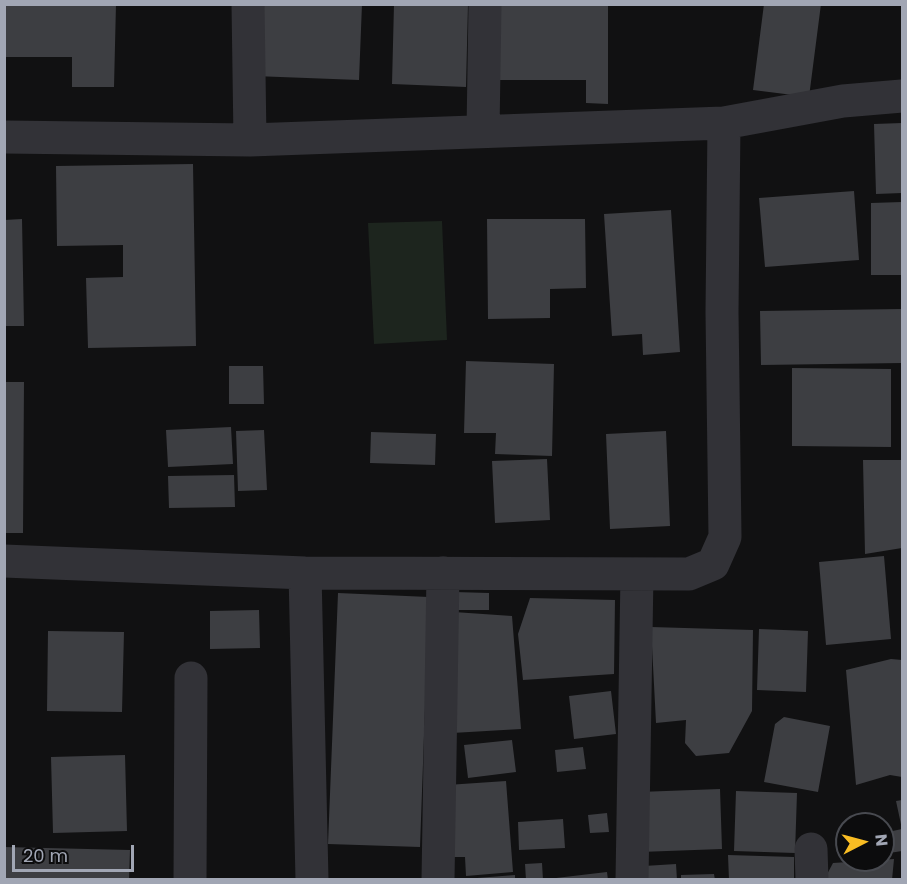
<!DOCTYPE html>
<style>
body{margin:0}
#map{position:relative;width:907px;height:884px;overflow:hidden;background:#111112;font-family:Poppins,sans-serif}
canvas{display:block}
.frame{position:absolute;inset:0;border:6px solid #a1a6b4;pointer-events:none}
.north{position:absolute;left:835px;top:812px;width:60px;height:60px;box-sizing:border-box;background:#0c0c0d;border:2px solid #484a50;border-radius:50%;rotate:84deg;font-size:16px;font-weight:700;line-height:24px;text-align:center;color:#a1a6b4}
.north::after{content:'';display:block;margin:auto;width:21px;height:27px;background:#f9bd23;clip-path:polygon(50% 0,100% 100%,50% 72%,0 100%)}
.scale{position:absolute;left:12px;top:845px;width:122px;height:27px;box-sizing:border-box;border:3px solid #a1a6b4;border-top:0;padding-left:8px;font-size:18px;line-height:21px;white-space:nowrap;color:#a1a6b4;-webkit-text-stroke:4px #0c0c0d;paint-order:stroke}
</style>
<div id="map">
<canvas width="907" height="884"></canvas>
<div class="frame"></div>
<div class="north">N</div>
<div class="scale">20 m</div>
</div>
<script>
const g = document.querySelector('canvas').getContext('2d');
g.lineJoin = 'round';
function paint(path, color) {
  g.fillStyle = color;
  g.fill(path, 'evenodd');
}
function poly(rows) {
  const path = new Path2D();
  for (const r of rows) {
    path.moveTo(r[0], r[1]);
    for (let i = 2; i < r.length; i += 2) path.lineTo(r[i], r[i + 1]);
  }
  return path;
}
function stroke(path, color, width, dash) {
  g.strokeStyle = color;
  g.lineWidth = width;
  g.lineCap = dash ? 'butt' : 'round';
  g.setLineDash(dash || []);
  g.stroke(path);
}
const green = poly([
 [442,221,447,340,374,344,368,223]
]);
const building = poly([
 [6,4,116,4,114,87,72,87,72,57,4,57],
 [257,4,362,4,359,80,254,76],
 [394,4,468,4,466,87,392,84],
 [520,4,608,4,608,104,586,103,586,80,494,80,494,5],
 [764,4,821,4,809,97,753,90],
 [902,123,902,193,876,194,874,124],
 [193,164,196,346,88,348,86,278,123,277,123,245,57,246,56,166],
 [854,191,859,260,765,267,759,198],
 [902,202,902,275,871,275,871,203],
 [671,210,680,352,643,355,642,334,612,336,604,214],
 [22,219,24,326,4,326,4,220],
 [487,219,585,219,586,288,550,289,550,318,488,319],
 [902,309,902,363,761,365,760,311],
 [466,361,554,364,552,456,495,454,496,433,464,433],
 [229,366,263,366,264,404,229,404],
 [792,368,891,369,891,447,792,446],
 [5,382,24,382,23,533,5,533],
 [231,427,233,464,168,467,166,430],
 [264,430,267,490,238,491,236,431],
 [666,431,670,526,610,529,606,434],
 [371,432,436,434,435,465,370,463],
 [547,459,550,520,495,523,492,461],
 [863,460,902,460,902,548,865,554],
 [234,475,235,507,169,508,168,476],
 [884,556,891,639,826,645,819,562],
 [454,592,489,593,489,610,455,610],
 [338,593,429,597,420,847,328,844],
 [530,598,615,600,614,674,523,680,518,634],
 [259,610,260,648,210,649,210,611],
 [454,612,512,616,521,729,452,733],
 [651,627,753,630,752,711,729,753,696,756,685,743,686,720,656,723],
 [759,629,808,631,806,692,757,690],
 [48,631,124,632,122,712,47,711],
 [891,659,902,660,902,777,890,775,856,785,846,670],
 [611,691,616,734,574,739,569,696],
 [784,717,830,726,818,792,764,782,775,724],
 [512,740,516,772,468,778,464,745],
 [583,747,586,769,557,772,555,750],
 [125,755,127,831,53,833,51,757],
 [506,781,513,872,466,876,465,857,452,857,447,785],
 [720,789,722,849,640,852,639,792],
 [736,791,797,793,795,853,734,851],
 [902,800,902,851,883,854,883,833,902,829,896,801],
 [607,813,609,832,590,833,588,815],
 [563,819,565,848,519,850,518,822],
 [4,847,130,850,129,880,4,880],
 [728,855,794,857,794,880,729,880],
 [894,859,892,880,824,880,833,863],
 [542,863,543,880,526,880,525,864],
 [676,864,677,880,636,880,644,866],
 [607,872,608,880,557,880,556,878],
 [714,874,715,880,681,880,681,875],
 [515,875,515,880,477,880,477,878]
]);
const minor = poly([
 [248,4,250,140],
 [483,131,485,4],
 [4,137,250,140,724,123,843,101,902,96],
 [4,561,305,573,689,574,713,564,725,537,722,312,724,123],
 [305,573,312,880],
 [811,849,812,880],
 [190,880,191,678],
 [438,880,443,573],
 [632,880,637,574]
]);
paint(green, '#1d251e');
paint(building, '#3d3e42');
stroke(minor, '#323237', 33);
</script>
